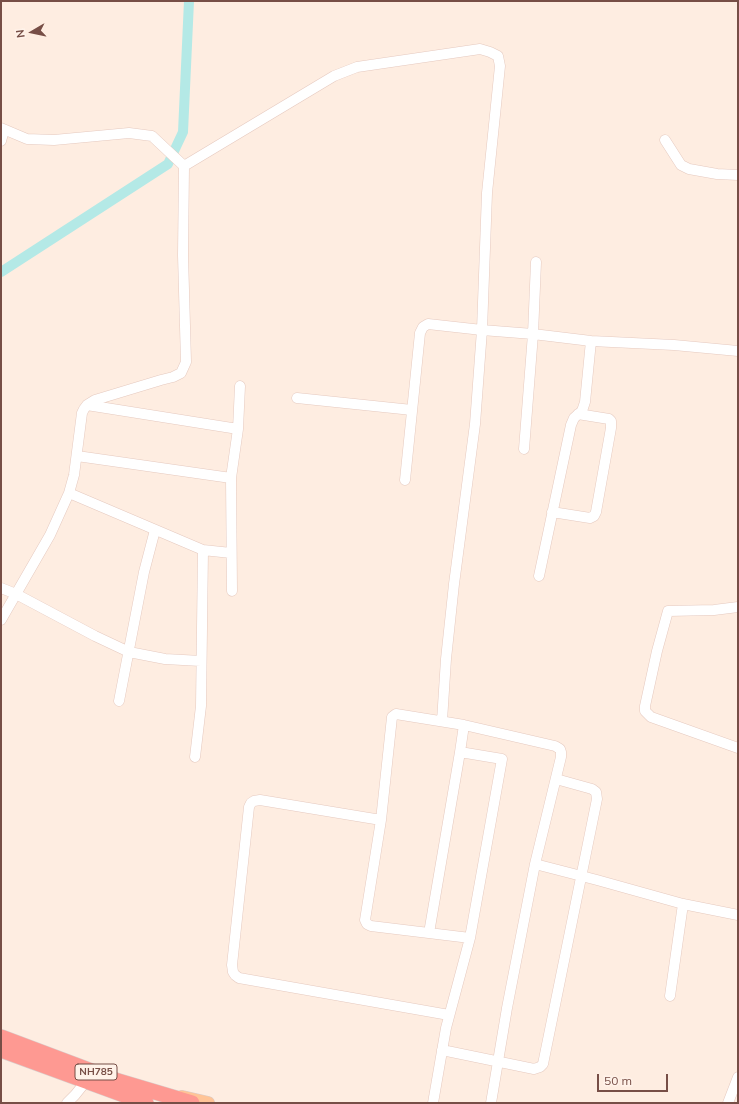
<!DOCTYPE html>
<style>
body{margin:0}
#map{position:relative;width:739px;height:1104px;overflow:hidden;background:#feede1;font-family:Mulish,sans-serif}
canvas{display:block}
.frame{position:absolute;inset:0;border:2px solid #774e46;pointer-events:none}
.north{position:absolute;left:12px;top:12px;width:40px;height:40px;-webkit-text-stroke:3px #fff2e9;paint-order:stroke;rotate:261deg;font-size:11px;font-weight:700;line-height:16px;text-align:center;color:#774e46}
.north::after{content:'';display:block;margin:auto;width:14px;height:18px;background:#774e46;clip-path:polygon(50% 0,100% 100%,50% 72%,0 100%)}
.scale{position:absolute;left:597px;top:1074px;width:71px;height:18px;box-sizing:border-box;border:2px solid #774e46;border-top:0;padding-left:5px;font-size:12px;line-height:14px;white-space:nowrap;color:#774e46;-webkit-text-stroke:3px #fff2e9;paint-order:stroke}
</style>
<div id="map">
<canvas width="739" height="1104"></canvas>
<div class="frame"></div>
<div class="north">N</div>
<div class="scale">50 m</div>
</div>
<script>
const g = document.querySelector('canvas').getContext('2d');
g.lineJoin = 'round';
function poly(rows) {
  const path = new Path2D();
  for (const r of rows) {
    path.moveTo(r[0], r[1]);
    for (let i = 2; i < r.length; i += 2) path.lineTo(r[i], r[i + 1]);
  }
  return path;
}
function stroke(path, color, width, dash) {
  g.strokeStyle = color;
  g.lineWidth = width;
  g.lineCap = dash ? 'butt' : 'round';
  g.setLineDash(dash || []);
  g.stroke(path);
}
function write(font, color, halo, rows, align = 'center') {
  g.font = font + ' Mulish,sans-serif';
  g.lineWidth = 3;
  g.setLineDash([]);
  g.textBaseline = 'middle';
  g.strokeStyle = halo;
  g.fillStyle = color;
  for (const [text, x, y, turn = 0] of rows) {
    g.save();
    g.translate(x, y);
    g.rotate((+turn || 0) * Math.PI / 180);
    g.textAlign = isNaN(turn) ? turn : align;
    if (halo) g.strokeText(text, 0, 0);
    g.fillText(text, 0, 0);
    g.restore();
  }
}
const canal = poly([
 [1,272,168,164,183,132,189,1]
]);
const minor = poly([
 [1,128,27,139,54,140,129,133,152,136,184,166,183,255,186,362,181,373,173,377,161,380,95,400,87,405,84,409,82,413,74,475,69,493,50,535,1,620],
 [665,140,681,165,689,169,717,174,738,175],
 [1,141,4,130],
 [184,166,334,76,357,67,480,49,490,52,498,56,500,66,487,193,482,330,428,324,423,327,420,333,405,480],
 [297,398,412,410],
 [87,405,238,429],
 [524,449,533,334,591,341,674,345,738,351],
 [77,456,231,478],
 [69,493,203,550,231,553],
 [552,512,590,518,594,516,596,512,611,428,611,421,609,419,578,414],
 [539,576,571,425,574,418,582,411,585,402,591,341],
 [1,588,16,594,95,636,129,652,165,659,201,661],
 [232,591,231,478,238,429,240,386],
 [738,607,714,610,668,611,657,651,645,706,645,711,651,717,738,748],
 [119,701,144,572,155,530],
 [442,721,446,659,454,584,475,424,482,330,533,334,536,262],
 [464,725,460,752,502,759,470,938],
 [195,757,201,706,203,550],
 [381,820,260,800,254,801,251,803,249,807,232,965,233,972,235,975,239,978,449,1015],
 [535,864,597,880,683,904,738,915],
 [429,933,460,752],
 [670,996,683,904],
 [442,1050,534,1069,540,1067,543,1064,597,799,596,792,592,789,556,779],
 [67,1103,75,1095,83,1085],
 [433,1103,446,1028,470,938,371,926,367,924,365,920,381,820,392,717,396,714,464,725,555,746,560,749,561,752,561,757,535,864,507,1008,491,1103],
 [728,1103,738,1077]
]);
const major = poly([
 [182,1097,208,1103]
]);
const highway = poly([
 [1,1037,118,1081,192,1103],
 [1,1050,146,1103]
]);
const shields = [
 [96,1072,42]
];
const shieldNames = [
 ["NH785",96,1072]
];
stroke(canal, '#b4e9e6', 10);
stroke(minor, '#e5c9bf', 11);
stroke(major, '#d9cdcb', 14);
stroke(highway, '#d9cdcb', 16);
stroke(minor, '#fff', 10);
stroke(major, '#ffc497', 13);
stroke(highway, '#fe9992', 15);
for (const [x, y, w] of shields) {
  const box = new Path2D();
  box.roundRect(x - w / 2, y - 8, w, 16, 3);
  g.fillStyle = '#fff2e9';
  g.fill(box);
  stroke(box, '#774e46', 1);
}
write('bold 10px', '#774e46', null, shieldNames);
</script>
